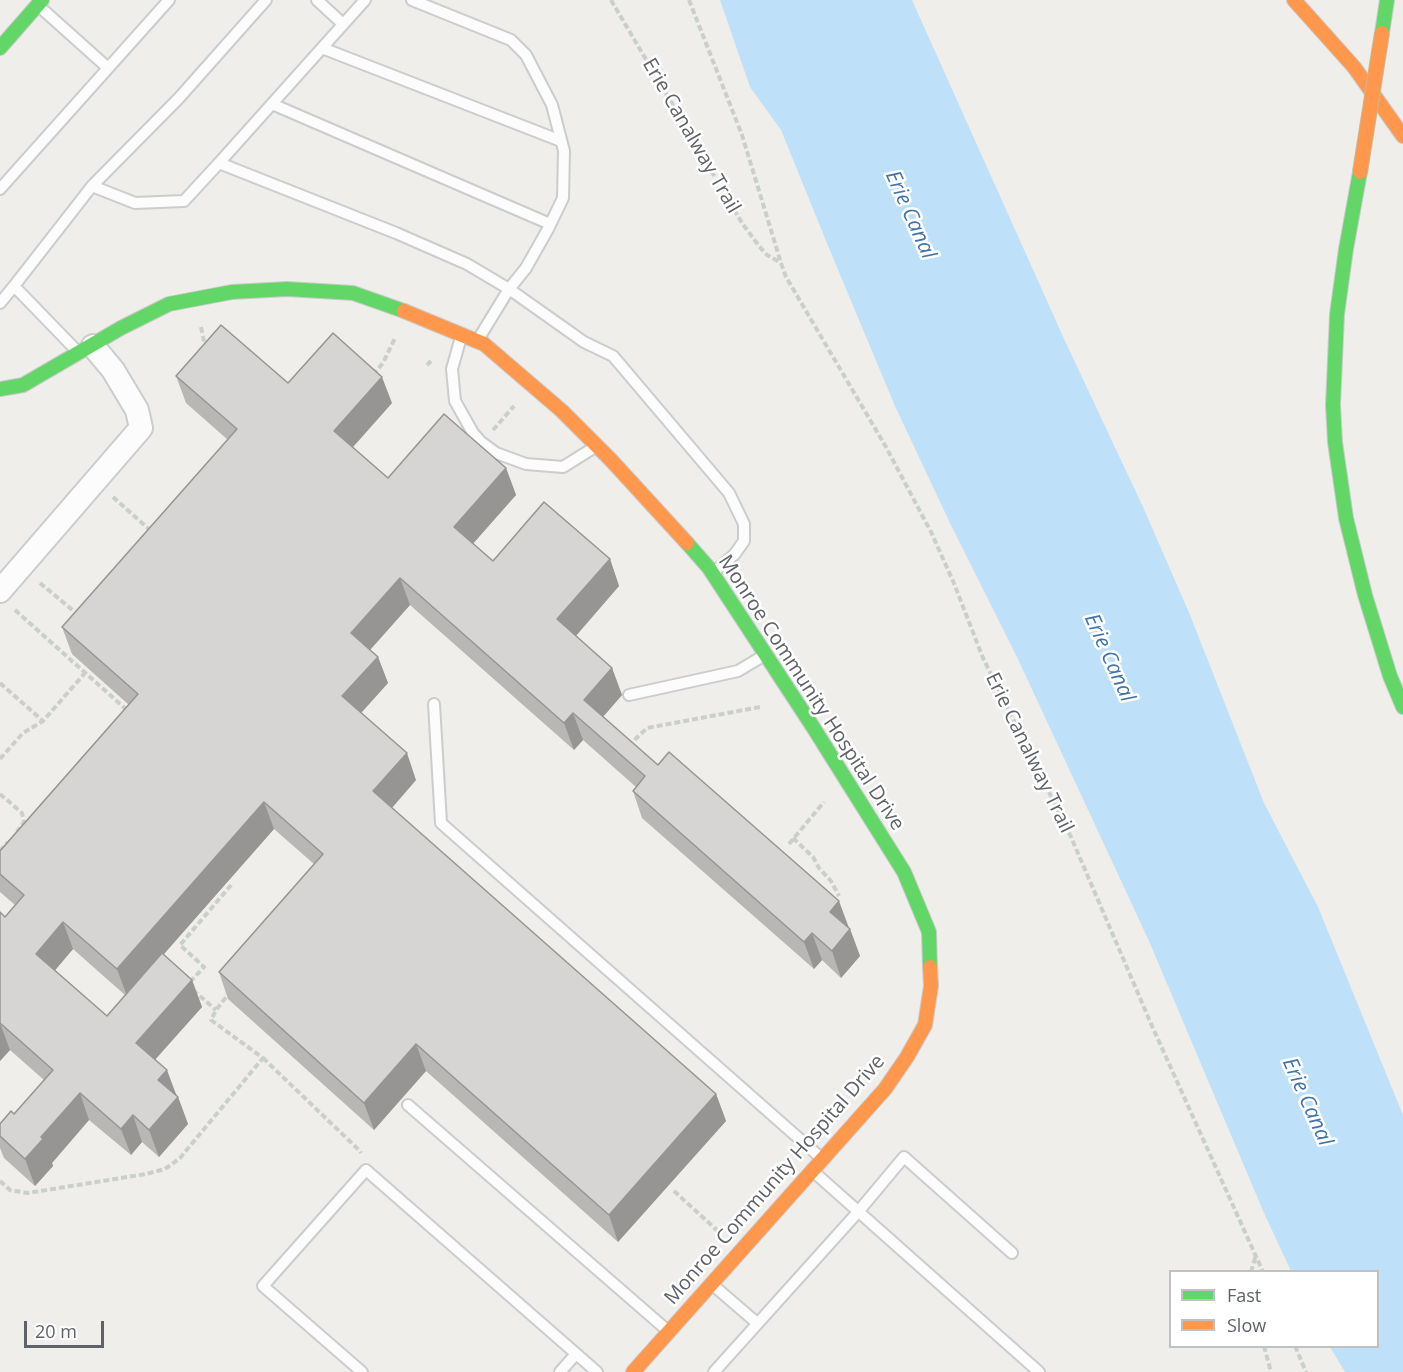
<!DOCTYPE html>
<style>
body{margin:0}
#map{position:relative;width:1403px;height:1372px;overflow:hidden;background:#efeeea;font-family:"Open Sans",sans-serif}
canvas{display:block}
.legend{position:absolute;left:1169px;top:1270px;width:210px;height:78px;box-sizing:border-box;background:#fff;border:2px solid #bfc1c3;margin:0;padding:8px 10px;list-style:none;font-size:18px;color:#5f6368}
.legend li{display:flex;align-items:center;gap:12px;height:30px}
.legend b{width:30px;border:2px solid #bfc1c3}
.scale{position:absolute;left:24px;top:1321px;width:80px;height:27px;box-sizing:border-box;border:3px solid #5f6368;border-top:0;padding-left:8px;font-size:18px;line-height:21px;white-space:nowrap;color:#5f6368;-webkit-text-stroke:4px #fff;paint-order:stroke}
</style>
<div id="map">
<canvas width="1403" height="1372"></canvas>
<ul class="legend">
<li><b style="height:8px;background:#63d668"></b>Fast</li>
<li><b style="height:8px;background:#ff974d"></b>Slow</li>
</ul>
<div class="scale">20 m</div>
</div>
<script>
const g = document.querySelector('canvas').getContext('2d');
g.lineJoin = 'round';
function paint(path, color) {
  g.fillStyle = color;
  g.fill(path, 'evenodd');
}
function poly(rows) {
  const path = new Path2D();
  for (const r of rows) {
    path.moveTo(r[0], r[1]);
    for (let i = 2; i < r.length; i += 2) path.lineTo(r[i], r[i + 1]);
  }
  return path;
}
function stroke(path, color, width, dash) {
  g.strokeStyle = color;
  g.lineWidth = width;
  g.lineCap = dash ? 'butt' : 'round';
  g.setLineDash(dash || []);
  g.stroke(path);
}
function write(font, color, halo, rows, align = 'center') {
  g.font = font + ' "Open Sans",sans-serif';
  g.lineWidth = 5;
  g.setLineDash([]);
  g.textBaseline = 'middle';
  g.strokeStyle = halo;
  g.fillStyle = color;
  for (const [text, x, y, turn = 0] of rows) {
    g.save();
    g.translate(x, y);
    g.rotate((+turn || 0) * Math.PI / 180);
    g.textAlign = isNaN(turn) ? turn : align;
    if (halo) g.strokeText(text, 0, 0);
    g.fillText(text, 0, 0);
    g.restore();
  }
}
const water = poly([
 [720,0,912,0,1065,341,1143,507,1190,615,1264,803,1318,907,1403,1115,1403,1372,1345,1372,1330,1347,1378,1346,1378,1272,1291,1271,1264,1213,1149,941,1017,657,949,521,895,406,831,253,781,130,750,87]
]);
const path = poly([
 [611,0,742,223,759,246,767,255,781,263],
 [689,0,742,135,781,263,786,277,886,447,931,532,953,581,983,658,1071,837,1152,1026,1263,1272],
 [201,327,205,346],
 [427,365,431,361],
 [373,375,383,363,395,338],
 [493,430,514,406],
 [113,497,151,531],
 [40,583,76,613],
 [15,610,128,711],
 [0,683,43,721],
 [628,746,647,728,760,707],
 [0,759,23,733,43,721,85,673],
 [0,794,22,813,24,822,17,832],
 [793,838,813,857,819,868,831,881,839,896],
 [789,844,824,802],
 [0,851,8,842],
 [190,982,204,967,180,945,232,884],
 [193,990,216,1010],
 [263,1058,360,1151,361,1153],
 [0,1181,10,1190,28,1193,146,1174,165,1169,180,1158,263,1058,211,1020,216,1010,230,992],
 [674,1191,720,1233],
 [1251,1272,1256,1255],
 [1264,1346,1271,1372],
 [1295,1346,1306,1372]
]);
const lane = poly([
 [317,0,343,24],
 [412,0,511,40,526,55,552,105,564,151,563,198,548,229,526,268,509,289,479,338],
 [41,8,108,68],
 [322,48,561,141],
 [272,104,550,224],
 [219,163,365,0],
 [92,186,179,98,266,0],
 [0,189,169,0],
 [0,303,14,286],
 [461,337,452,369,455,401,473,433,481,442,496,453,526,464,563,467,595,447],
 [76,350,14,286,92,186,135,203,184,201,219,163,396,233,467,264,509,289,584,342,613,356,729,493,744,524,744,541,734,555,715,571],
 [629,695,738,671,763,656],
 [434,704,441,823,820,1157],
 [408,1105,668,1331],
 [815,1173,1039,1372],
 [714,1286,757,1323],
 [362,1372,263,1286,366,1170,597,1372],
 [560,1372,576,1354],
 [714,1372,858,1212,904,1157,1012,1253]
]);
const street = poly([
 [0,591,141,428,137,410,113,370,93,346]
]);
const fast = poly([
 [1382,33,1387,0],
 [0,48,42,0],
 [1360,172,1346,249,1337,314,1333,405,1335,442,1346,518,1365,595,1390,676,1403,707],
 [0,389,23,385,121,328,169,304,232,292,287,289,353,293,404,311],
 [687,543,709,568,813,727,904,872,929,932,930,967]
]);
const slow = poly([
 [1294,0,1354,67,1403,136],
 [404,311,484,344,562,411,611,460,687,543],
 [633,1372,885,1089,907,1057,925,1025,931,986,930,967]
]);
const slowBridge = poly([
 [1360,172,1382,33]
]);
const wall = poly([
 [176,376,288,383,392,403,353,447,388,478,506,468,516,495,473,543,493,561,610,559,619,586,576,636,612,668,622,695,603,717,658,765,850,929,860,956,841,978,822,960,814,969,642,818,633,791,636,787,583,740,574,750,410,605,370,650,378,657,388,683,361,713,416,780,392,808,716,1094,726,1121,618,1242,426,1071,374,1130,228,999,219,972,314,864,274,829,163,955,192,980,202,1007,155,1059,178,1097,188,1124,159,1157,142,1142,131,1155,89,1120,52,1163,53,1166,35,1186,4,1158,0,1148,0,1124,14,1114,44,1080,10,1050,0,1061,0,912,5,917,15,905,0,892,0,851,129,705,72,654,62,627,228,440,186,403],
 [73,949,125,995,107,1016,55,970]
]);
const shadedWall = poly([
 [382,377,392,403,344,457,334,431],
 [506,468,516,495,464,554,454,527],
 [610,559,619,586,567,646,557,619],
 [400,578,410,605,361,660,351,633],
 [378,657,388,683,352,723,342,696],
 [612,668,622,695,594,727,584,700],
 [573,713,583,740,574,750,564,723],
 [407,753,416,780,383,818,373,791],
 [264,802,274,829,127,996,117,969],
 [839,901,849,928,830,912],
 [63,922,73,949,46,981,36,954],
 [850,929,860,956,841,978,832,951],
 [812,933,822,960,814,969,804,942],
 [192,980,202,1007,146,1070,136,1043],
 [0,1023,10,1050,0,1061],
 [416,1044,426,1071,374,1130,364,1103],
 [167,1070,177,1097,158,1080],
 [80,1093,89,1120,52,1163,53,1166,35,1186,25,1159,41,1137],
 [716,1094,726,1121,618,1242,609,1215],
 [178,1097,188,1124,159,1157,149,1130],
 [133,1115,142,1142,131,1155,121,1129]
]);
const building = poly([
 [221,325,288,383,333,333,382,377,334,431,388,478,444,414,506,468,454,527,493,561,544,502,610,559,557,619,612,668,584,700,658,765,669,752,839,901,830,912,850,929,832,951,812,933,804,942,633,791,645,776,573,713,564,723,400,578,351,633,378,657,342,696,407,753,373,791,716,1094,609,1215,416,1044,364,1103,219,972,323,854,264,802,117,969,63,922,36,954,107,1016,162,953,192,980,136,1043,167,1070,158,1080,178,1097,149,1130,133,1115,121,1129,80,1093,41,1137,43,1139,25,1159,0,1136,0,1124,11,1111,14,1114,53,1070,0,1023,0,912,5,917,24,895,0,874,0,851,138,694,62,627,237,429,176,376,221,325]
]);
const streetNames = [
 ["Erie Canalway Trail",691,136,60],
 ["Monroe Community Hospital Drive",811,693,57],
 ["Erie Canalway Trail",1029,753,64],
 ["Monroe Community Hospital Drive",775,1180,-49]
];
const waterNames = [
 ["Erie Canal",910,215,66],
 ["Erie Canal",1109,658,66],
 ["Erie Canal",1307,1102,66]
];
paint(water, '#bfe0f9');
stroke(lane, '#cbcccc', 14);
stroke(street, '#cbcccc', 26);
stroke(fast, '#cacacb', 16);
stroke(slow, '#cacacb', 16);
stroke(path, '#cacfcc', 4, [6, 3]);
stroke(lane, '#fdfcfc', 10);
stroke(street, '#fdfcfc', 22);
stroke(fast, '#63d668', 14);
stroke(slow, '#ff974d', 14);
stroke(slowBridge, '#c8b996', 16, []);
stroke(slowBridge, '#ff974d', 14);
paint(wall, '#b8b7b5');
paint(shadedWall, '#969594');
paint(building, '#d6d5d3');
stroke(building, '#969594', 1.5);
write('20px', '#5f6368', '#fff', streetNames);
write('italic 21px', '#4174aa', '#fff', waterNames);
</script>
